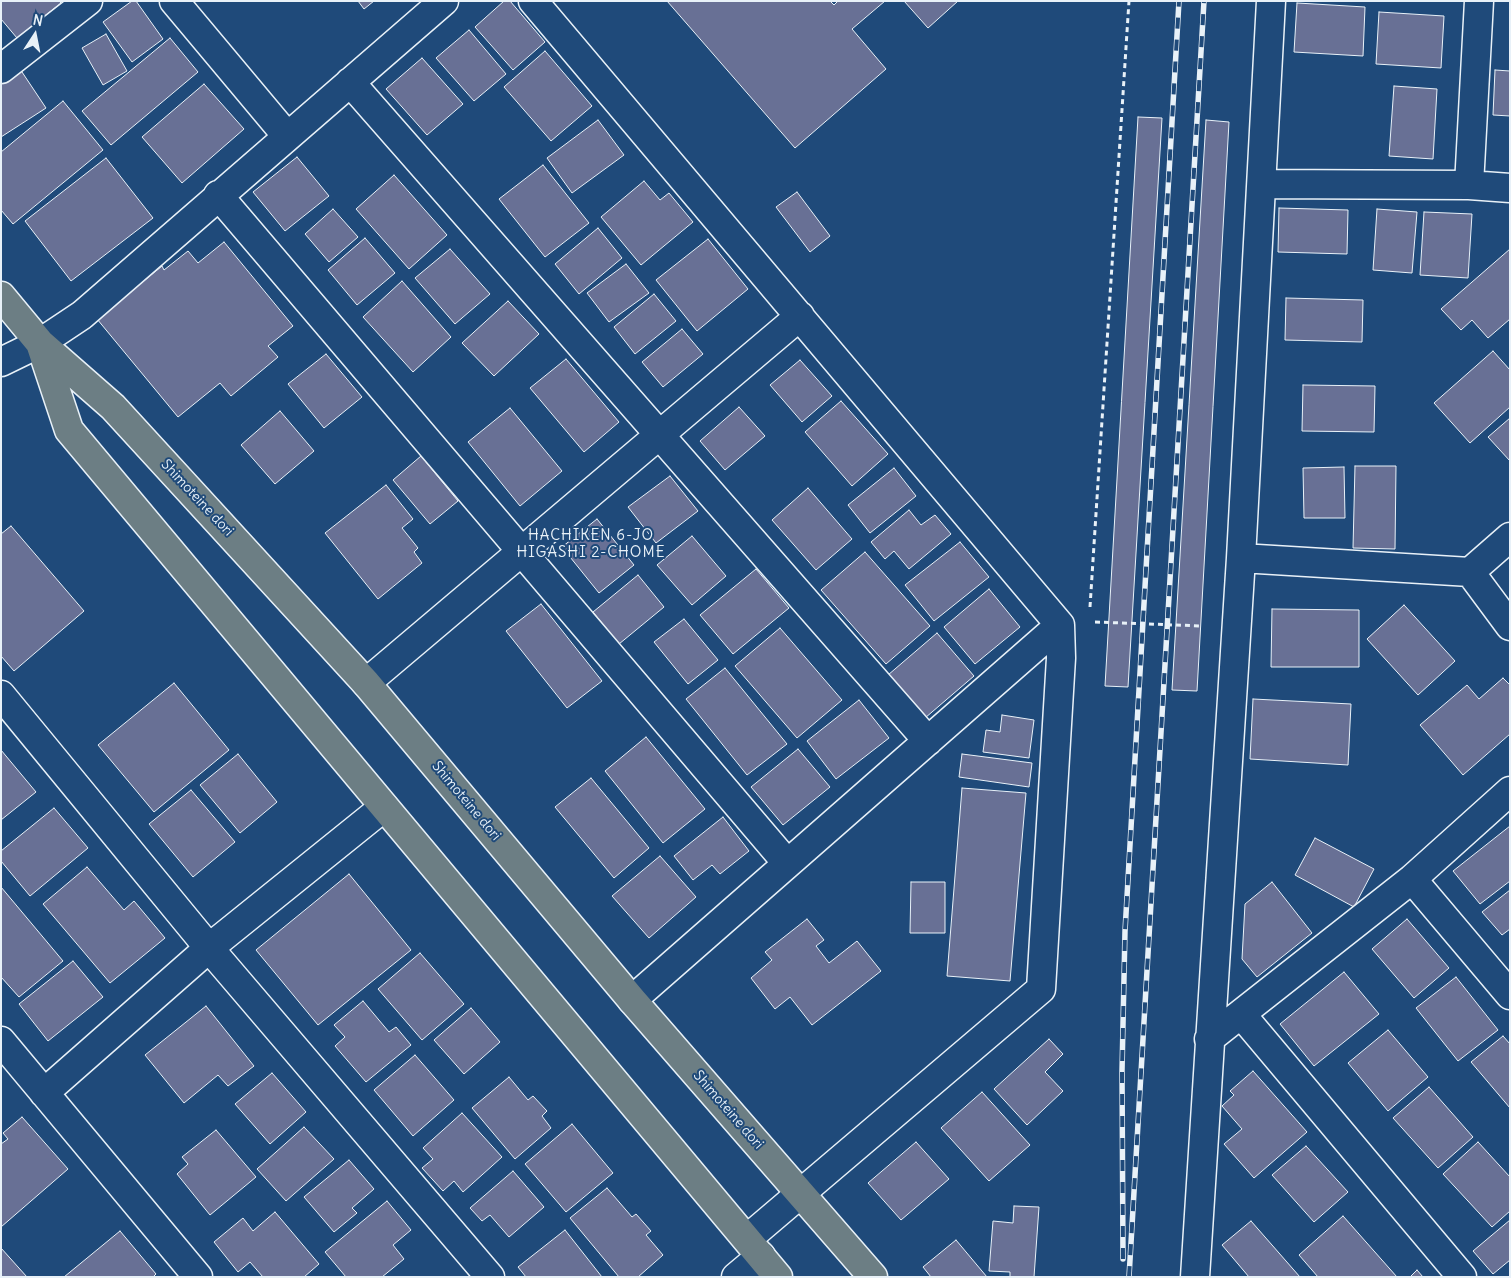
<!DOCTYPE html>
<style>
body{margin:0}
#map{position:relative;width:1511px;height:1278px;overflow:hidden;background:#1f4a7a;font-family:Delius,sans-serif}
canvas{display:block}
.frame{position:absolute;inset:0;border:2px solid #e8f1f8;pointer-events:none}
.north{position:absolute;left:10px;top:10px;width:50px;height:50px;-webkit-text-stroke:4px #1f4a7a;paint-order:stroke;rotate:11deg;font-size:14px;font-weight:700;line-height:20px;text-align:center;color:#e8f1f8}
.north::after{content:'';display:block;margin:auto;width:18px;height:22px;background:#e8f1f8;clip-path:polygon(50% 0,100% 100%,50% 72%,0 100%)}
</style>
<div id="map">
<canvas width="1511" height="1278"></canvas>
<div class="frame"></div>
<div class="north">N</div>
</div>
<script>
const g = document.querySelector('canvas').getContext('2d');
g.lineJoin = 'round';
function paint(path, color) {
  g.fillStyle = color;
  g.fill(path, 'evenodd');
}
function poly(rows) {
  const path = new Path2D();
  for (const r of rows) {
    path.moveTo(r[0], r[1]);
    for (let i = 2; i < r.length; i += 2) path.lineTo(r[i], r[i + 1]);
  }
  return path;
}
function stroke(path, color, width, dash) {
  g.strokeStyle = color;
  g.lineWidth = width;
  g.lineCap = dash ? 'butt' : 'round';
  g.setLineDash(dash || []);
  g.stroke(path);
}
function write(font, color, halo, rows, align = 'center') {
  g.font = font + ' Delius,sans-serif';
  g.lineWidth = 4;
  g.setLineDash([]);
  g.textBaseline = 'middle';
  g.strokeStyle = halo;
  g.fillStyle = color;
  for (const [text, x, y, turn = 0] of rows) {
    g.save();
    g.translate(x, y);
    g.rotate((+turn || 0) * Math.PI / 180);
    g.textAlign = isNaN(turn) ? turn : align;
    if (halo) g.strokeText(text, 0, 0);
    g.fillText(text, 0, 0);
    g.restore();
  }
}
const building = poly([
 [1,1,59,1,61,3,17,38,1,19,1,1],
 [132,1,136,1,163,39,132,62,103,22,132,1],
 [358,1,374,1,364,9,358,1],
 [504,1,510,1,545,42,513,70,475,27,504,1],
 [667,1,830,1,834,5,838,1,885,1,852,29,886,69,795,148,667,1],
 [904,1,958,1,928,28,904,1],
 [1297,3,1365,7,1363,56,1294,52,1297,3],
 [1379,12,1444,16,1441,68,1376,64,1379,12],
 [469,30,506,74,474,101,436,58,469,30],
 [106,34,127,71,103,85,82,48,106,34],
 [170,38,198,72,111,145,82,111,170,38],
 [545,51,592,106,551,141,504,87,545,51],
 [422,58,463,104,427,135,386,89,422,58],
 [20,69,46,108,1,137,1,82,20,69],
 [1495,70,1510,71,1510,116,1493,115,1495,70],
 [204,84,244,129,182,183,142,137,204,84],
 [1394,86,1437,89,1433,159,1389,156,1394,86],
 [63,101,103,150,13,224,1,210,1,152,63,101],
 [1138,117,1162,118,1128,687,1105,686,1138,117],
 [598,120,624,155,572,193,547,158,598,120],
 [1206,120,1229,122,1197,691,1172,690,1206,120],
 [297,157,329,196,285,231,253,192,297,157],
 [106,158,153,218,71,281,25,221,106,158],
 [543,165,589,223,545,257,499,199,543,165],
 [394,175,447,235,409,269,356,209,394,175],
 [644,181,660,200,669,193,693,222,641,265,601,217,644,181],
 [797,192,830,236,810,252,776,207,797,192],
 [1279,208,1348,210,1347,254,1278,252,1279,208],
 [333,209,358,237,329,262,305,234,333,209],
 [1377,209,1417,212,1412,273,1373,270,1377,209],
 [1424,212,1472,214,1468,278,1420,275,1424,212],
 [598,228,622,258,579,294,555,264,598,228],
 [365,238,395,273,357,305,328,270,365,238],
 [708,239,748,289,697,331,656,280,708,239],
 [224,242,293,326,268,346,278,357,231,396,220,383,178,417,97,319,162,266,164,270,188,251,198,263,224,242],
 [450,249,490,294,455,324,415,278,450,249],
 [1510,249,1510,319,1488,338,1472,320,1461,330,1441,309,1510,249],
 [626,264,649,293,609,322,587,293,626,264],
 [402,281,451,337,413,372,363,317,402,281],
 [654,294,676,321,635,354,614,327,654,294],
 [1286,298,1363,300,1362,342,1285,340,1286,298],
 [508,301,539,334,494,376,462,343,508,301],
 [682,329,703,354,663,387,642,362,682,329],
 [1493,351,1510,370,1510,407,1470,443,1434,403,1493,351],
 [326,354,362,397,324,428,288,384,326,354],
 [566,359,619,422,584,452,530,388,566,359],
 [800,360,832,396,802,422,770,385,800,360],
 [1303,385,1375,386,1374,432,1302,431,1303,385],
 [841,401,888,454,852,486,805,432,841,401],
 [739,407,765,436,725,470,700,441,739,407],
 [510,408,562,471,520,506,468,442,510,408],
 [280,411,314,451,275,484,241,445,280,411],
 [1510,418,1510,461,1488,437,1510,418],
 [421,456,458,501,430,524,393,480,421,456],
 [1355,466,1396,466,1395,549,1353,548,1355,466],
 [1344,467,1345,518,1304,518,1303,468,1344,467],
 [894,468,916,496,870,533,848,505,894,468],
 [670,476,698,511,656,543,628,507,670,476],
 [386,485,413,519,402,528,418,548,414,552,422,563,378,599,325,533,386,485],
 [808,488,852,539,816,570,772,520,808,488],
 [909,510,921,525,935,515,951,534,909,569,894,551,885,559,871,542,909,510],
 [597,519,634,565,599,593,562,547,597,519],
 [11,526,84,611,14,671,1,656,1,534,11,526],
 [692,536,726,576,692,605,657,565,692,536],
 [960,542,989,577,934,621,905,585,960,542],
 [865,552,930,626,886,664,821,590,865,552],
 [756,569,789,608,733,654,700,615,756,569],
 [638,575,664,607,619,644,593,612,638,575],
 [989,589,1020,627,975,664,944,627,989,589],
 [541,604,602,681,567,708,506,631,541,604],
 [1404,605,1455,661,1418,695,1367,639,1404,605],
 [1272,609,1359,610,1359,667,1271,667,1272,609],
 [684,619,718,660,688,684,654,642,684,619],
 [780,628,842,700,797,738,735,666,780,628],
 [937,633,974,676,925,718,888,675,937,633],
 [725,668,787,744,747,775,686,699,725,668],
 [1503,678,1510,685,1510,734,1463,775,1420,725,1467,685,1479,699,1503,678],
 [174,683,229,750,154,812,98,745,174,683],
 [1253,699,1351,704,1348,765,1250,759,1253,699],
 [859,700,889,738,836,779,807,741,859,700],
 [1002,715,1034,720,1029,758,983,752,986,730,1000,732,1002,715],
 [646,737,705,809,663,843,605,771,646,737],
 [798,749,830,787,783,825,751,787,798,749],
 [1,750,36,792,1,820,1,750],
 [238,754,277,802,240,833,200,785,238,754],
 [962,754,1032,763,1029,787,959,777,962,754],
 [591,778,649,848,614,878,555,807,591,778],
 [962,788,1026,793,1010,981,947,976,962,788],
 [191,790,235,842,193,877,149,824,191,790],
 [54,808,88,848,30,896,1,861,1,851,54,808],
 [723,817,749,851,720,874,712,865,693,880,674,856,723,817],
 [1510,826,1510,881,1480,904,1453,871,1510,826],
 [1315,838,1374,869,1354,907,1295,875,1315,838],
 [660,856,696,897,649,938,612,896,660,856],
 [87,867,124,910,134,901,165,938,110,983,43,904,87,867],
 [349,874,411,950,318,1025,256,950,349,874],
 [911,882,945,882,945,933,910,933,911,882],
 [1272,882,1312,933,1257,977,1242,959,1245,904,1272,882],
 [1,887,63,961,19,997,1,977,1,887],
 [1510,890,1510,929,1502,935,1482,912,1510,890],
 [807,919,824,940,816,946,829,963,857,941,881,971,812,1025,790,997,775,1009,751,978,772,960,765,952,807,919],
 [1407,919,1449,968,1414,998,1372,949,1407,919],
 [420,953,464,1004,422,1040,378,989,420,953],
 [73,961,103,997,48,1041,19,1004,73,961],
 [1344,972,1379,1014,1314,1066,1280,1024,1344,972],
 [1456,977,1498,1030,1458,1061,1416,1008,1456,977],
 [363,1001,389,1032,396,1027,411,1045,366,1082,335,1046,345,1037,334,1025,363,1001],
 [206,1006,254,1066,228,1086,218,1075,184,1103,145,1055,206,1006],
 [471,1008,500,1042,464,1074,434,1040,471,1008],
 [1388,1030,1428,1077,1388,1111,1348,1063,1388,1030],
 [1503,1036,1510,1044,1510,1108,1471,1062,1503,1036],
 [1049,1039,1063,1054,1045,1072,1063,1091,1027,1125,994,1089,1049,1039],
 [415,1055,454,1100,413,1136,374,1090,415,1055],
 [1253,1071,1307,1132,1254,1178,1224,1144,1242,1129,1222,1106,1234,1095,1230,1091,1253,1071],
 [272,1073,306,1112,270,1144,235,1104,272,1073],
 [509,1077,528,1100,533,1096,547,1111,542,1116,551,1128,515,1159,472,1108,509,1077],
 [1429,1087,1473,1137,1438,1168,1393,1118,1429,1087],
 [982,1092,1030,1145,989,1181,941,1128,982,1092],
 [462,1113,502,1157,463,1192,454,1181,443,1191,422,1168,433,1159,423,1148,462,1113],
 [22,1117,68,1169,1,1227,1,1144,8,1139,3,1133,22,1117],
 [572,1124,613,1173,566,1212,525,1164,572,1124],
 [304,1127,334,1159,286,1201,257,1169,304,1127],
 [216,1130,256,1177,210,1215,177,1174,188,1164,182,1157,216,1130],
 [916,1142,949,1179,901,1220,868,1183,916,1142],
 [1478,1142,1510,1177,1510,1211,1492,1227,1443,1174,1478,1142],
 [1306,1146,1348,1192,1314,1222,1272,1175,1306,1146],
 [349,1160,374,1189,352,1208,357,1213,334,1232,304,1197,349,1160],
 [513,1171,544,1207,509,1237,490,1215,482,1221,470,1208,513,1171],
 [607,1188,632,1217,636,1214,651,1231,646,1235,663,1255,638,1277,619,1277,570,1218,607,1188],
 [387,1201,411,1230,393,1245,404,1259,382,1277,346,1277,325,1252,387,1201],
 [1014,1206,1039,1207,1034,1277,1010,1277,1010,1272,989,1271,993,1221,1013,1223,1014,1206],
 [275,1212,319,1264,304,1277,263,1277,250,1262,238,1272,214,1242,243,1218,253,1231,275,1212],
 [1343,1216,1397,1277,1318,1277,1299,1255,1343,1216],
 [1510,1220,1510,1260,1493,1274,1473,1251,1510,1220],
 [1251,1221,1300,1277,1249,1277,1222,1245,1251,1221],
 [565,1230,602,1277,526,1277,518,1267,565,1230],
 [120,1231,156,1274,153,1277,64,1277,120,1231],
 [956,1240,987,1277,931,1277,923,1267,956,1240],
 [1,1248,27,1277,1,1277,1,1248],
 [1417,1270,1423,1277,1410,1277,1417,1270]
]);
const path = poly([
 [1090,607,1129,1],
 [1095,622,1202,626]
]);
const minor = poly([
 [174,1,287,136],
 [533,1,1060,625,1061,658,1041,989,747,1239],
 [1,69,88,1],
 [350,82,928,741],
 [1262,184,1469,185,1510,188],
 [1469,185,1479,1],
 [218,195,787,863],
 [1,362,40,343,82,315,444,1],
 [1241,558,1470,572,1510,626],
 [1470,572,1510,537],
 [366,683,800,316],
 [1,695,209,948,490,1277],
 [1412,879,1510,995],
 [632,1000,1060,625],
 [1241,1014,1462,1277],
 [1209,1039,1412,879,1510,791],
 [1,1041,198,1277],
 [44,1093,209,948,384,807],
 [736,1277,761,1256],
 [1195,1277,1241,558,1271,1]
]);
const major = poly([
 [1,296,40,343,113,407,366,683,632,1000,873,1277],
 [40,343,69,430,778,1277]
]);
const rail = poly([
 [1123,1259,1122,1071,1125,931,1179,1],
 [1129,1277,1204,1]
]);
const streetNames = [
 ["Shimoteine dori",197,498,47],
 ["Shimoteine dori",466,801,50],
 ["Shimoteine dori",728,1110,49]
];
const neighbourhoodNames = [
 ["HACHIKEN 6-JO",591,536],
 ["HIGASHI 2-CHOME",591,553]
];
paint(building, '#687095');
stroke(building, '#e8f1f8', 1);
stroke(minor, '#e8f1f8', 31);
stroke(major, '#e8f1f8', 31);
stroke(path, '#e8f1f8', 3, [5, 4]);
stroke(minor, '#1f4a7a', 28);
stroke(major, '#6c7e84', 28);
stroke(rail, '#e8f1f8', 5.5);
stroke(rail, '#1f4a7a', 4, [11]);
write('14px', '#e8f1f8', '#1f4a7a', streetNames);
g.letterSpacing = '1px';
write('15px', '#e8f1f8', '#1f4a7a', neighbourhoodNames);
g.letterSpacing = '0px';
</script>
